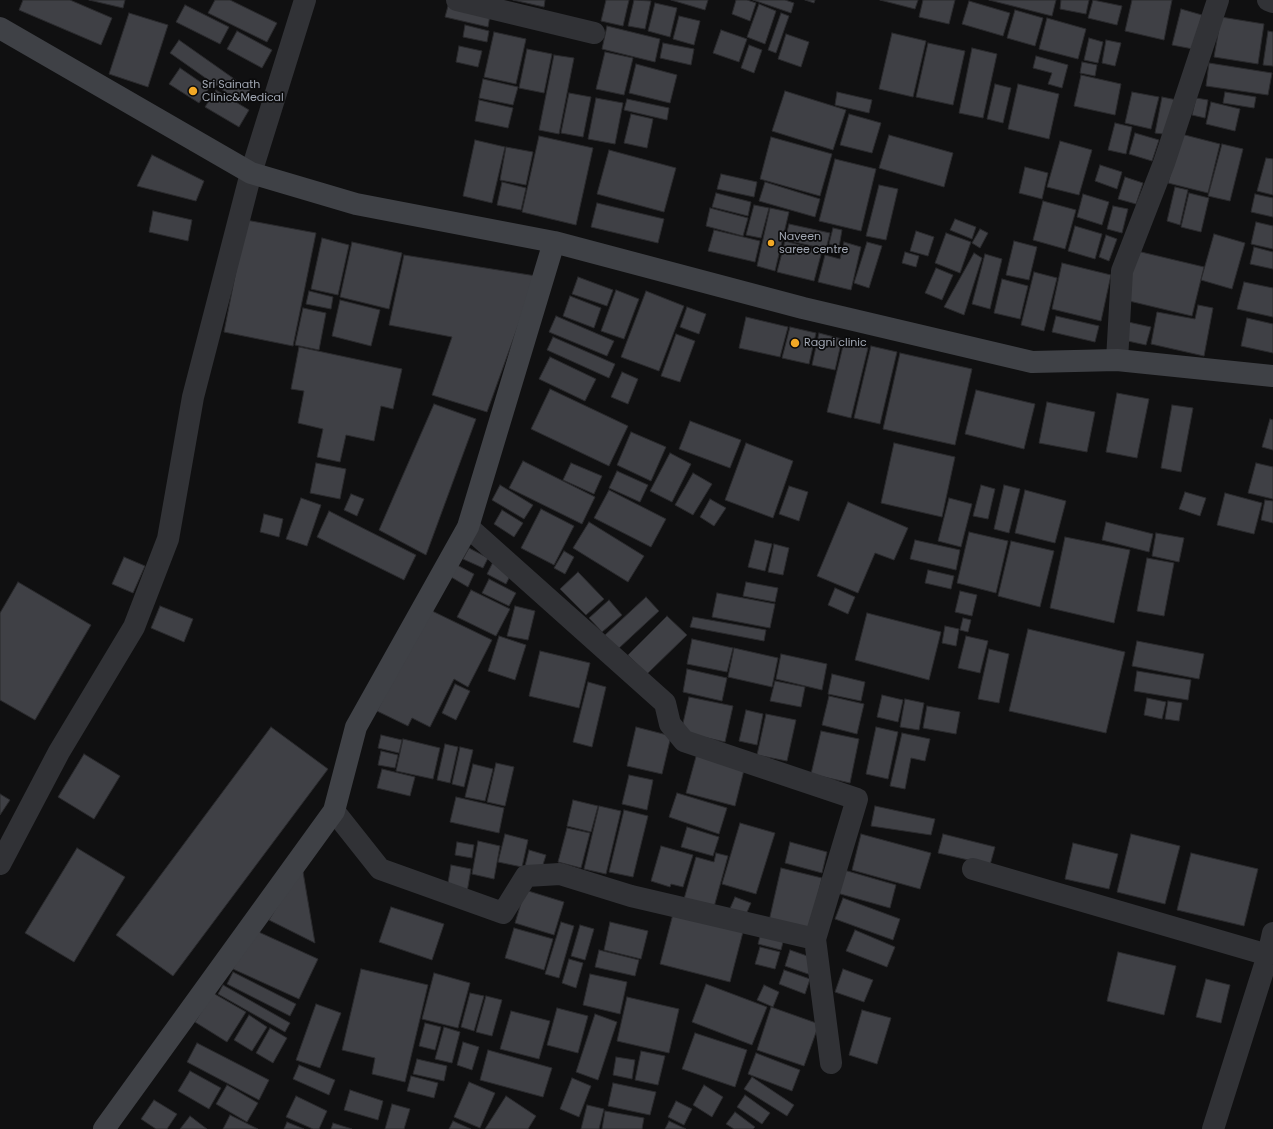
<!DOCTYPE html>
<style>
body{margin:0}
canvas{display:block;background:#101011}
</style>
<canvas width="1273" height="1129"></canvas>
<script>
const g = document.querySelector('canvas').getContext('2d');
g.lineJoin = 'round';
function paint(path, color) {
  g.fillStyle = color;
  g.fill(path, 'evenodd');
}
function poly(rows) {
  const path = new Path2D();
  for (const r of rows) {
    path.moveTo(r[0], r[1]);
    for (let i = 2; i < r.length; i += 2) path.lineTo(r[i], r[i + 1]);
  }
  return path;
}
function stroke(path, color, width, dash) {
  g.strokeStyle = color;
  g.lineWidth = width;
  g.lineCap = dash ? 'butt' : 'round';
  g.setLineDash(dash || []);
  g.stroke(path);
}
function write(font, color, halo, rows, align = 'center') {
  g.font = font + ' Poppins,sans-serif';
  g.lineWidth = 3.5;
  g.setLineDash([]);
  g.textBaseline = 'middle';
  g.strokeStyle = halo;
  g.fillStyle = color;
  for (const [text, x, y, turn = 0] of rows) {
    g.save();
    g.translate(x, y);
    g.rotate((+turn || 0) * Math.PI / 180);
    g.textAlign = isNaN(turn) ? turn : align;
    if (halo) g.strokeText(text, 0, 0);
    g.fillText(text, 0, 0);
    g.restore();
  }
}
const building = poly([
 [23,0,70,0,112,18,101,45,19,10,23,0],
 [89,0,125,0,123,8,89,0],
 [215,0,230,0,277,23,267,42,208,13,215,0],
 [513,0,545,0,544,7,513,0],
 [606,0,629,0,623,26,601,21,606,0],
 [634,0,651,1,645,29,628,26,634,0],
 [671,0,708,0,705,10,671,0],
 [736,0,747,0,756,3,750,21,732,14,736,0],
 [753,0,785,0,794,3,791,13,753,0],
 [805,0,815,0,814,3,805,0],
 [880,0,918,0,915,9,880,0],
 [923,0,955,0,949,24,919,17,923,0],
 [989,0,1056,0,1052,16,989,0],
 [1061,0,1089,0,1086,14,1060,9,1061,0],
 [1093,0,1122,6,1117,25,1088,18,1093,0],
 [1132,0,1172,0,1164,40,1125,31,1132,0],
 [969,1,1010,13,1003,36,962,24,969,1],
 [655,3,677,8,670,37,648,31,655,3],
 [759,4,776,11,765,44,747,37,759,4],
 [185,5,229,27,220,44,176,22,185,5],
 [448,6,490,15,488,27,445,17,448,6],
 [1181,9,1202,15,1193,49,1172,45,1181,9],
 [1015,10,1043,18,1035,46,1007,38,1015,10],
 [129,13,168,25,148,87,109,74,129,13],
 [781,13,789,16,776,53,768,50,781,13],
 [679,16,700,21,694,45,673,39,679,16],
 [1221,17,1264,24,1258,64,1214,57,1221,17],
 [1047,18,1086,29,1078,59,1039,49,1047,18],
 [465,25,489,31,487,42,463,37,465,25],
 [607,26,660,39,655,62,602,49,607,26],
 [721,30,747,39,739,62,713,53,721,30],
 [237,31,272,50,262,68,227,49,237,31],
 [1268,31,1273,32,1273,66,1263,65,1268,31],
 [494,32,526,39,516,84,484,77,494,32],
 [892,33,926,41,913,97,879,89,892,33],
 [786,34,809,42,801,67,778,59,786,34],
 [1089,38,1103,42,1098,63,1084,60,1089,38],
 [179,40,250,90,241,103,170,53,179,40],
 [1106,40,1121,43,1115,66,1102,63,1106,40],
 [663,43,694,49,691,65,660,58,663,43],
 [928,43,965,51,953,105,916,97,928,43],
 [749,45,762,50,754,73,741,68,749,45],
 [459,46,482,51,478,67,456,62,459,46],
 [972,48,997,54,983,118,959,113,972,48],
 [527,49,552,54,544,93,519,88,527,49],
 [605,52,633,58,624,95,596,89,605,52],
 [554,55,574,58,559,134,539,130,554,55],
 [1036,56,1068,65,1062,88,1048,84,1052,73,1033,68,1036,56],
 [1082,62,1097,65,1095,76,1080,73,1082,62],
 [1209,63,1272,73,1268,95,1206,86,1209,63],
 [636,64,677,75,670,103,629,93,636,64],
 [180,68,209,88,199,103,169,84,180,68],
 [1081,75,1121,84,1115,115,1074,106,1081,75],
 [483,79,518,87,513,105,479,98,483,79],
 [995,84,1011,88,1003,123,987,119,995,84],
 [1018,84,1059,94,1049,139,1008,129,1018,84],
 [216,90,249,110,239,127,205,107,216,90],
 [785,91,846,110,833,150,772,131,785,91],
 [837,92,872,100,869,113,835,105,837,92],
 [1132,92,1159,97,1151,129,1125,123,1132,92],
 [1225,92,1256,97,1254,108,1223,103,1225,92],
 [569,93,591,97,583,137,561,133,569,93],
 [1162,97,1177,100,1170,135,1155,133,1162,97],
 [596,98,623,103,615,144,588,139,596,98],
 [1196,98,1208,100,1205,118,1192,115,1196,98],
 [627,99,669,108,667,120,624,110,627,99],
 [479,100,513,108,508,128,475,121,479,100],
 [1211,102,1240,109,1235,131,1206,124,1211,102],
 [631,114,653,119,647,148,624,143,631,114],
 [849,114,881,123,872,153,840,145,849,114],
 [1115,123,1132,127,1126,154,1108,150,1115,123],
 [1135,133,1159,140,1152,161,1129,154,1135,133],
 [1181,134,1220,144,1208,193,1168,183,1181,134],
 [889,135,953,153,944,187,879,168,889,135],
 [539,136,593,148,576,225,522,212,539,136],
 [771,137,832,154,820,196,760,179,771,137],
 [475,140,505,147,492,203,463,196,475,140],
 [1060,141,1092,150,1079,195,1047,187,1060,141],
 [1222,144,1243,149,1230,201,1208,196,1222,144],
 [506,147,533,152,526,185,500,180,506,147],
 [609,150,676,168,664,212,597,194,609,150],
 [152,155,204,181,196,201,137,186,152,155],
 [1266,158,1273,159,1273,195,1257,191,1266,158],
 [835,159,876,169,861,231,819,221,835,159],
 [1100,165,1122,172,1117,189,1095,181,1100,165],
 [1025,167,1048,173,1042,199,1019,193,1025,167],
 [721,174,757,182,754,197,717,189,721,174],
 [1125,177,1143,183,1136,204,1118,199,1125,177],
 [502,182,526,188,521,210,497,205,502,182],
 [765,182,820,199,815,217,759,201,765,182],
 [879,185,898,189,886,240,866,236,879,185],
 [1175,187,1188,190,1180,225,1167,221,1175,187],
 [716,193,751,202,748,216,712,207,716,193],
 [1189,193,1209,198,1201,232,1181,227,1189,193],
 [1083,194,1109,202,1102,225,1077,217,1083,194],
 [1255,194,1273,198,1273,217,1251,212,1255,194],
 [1043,201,1076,210,1065,249,1033,240,1043,201],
 [597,203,664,219,658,243,591,227,597,203],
 [754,205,769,208,761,238,746,235,754,205],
 [1113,206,1128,209,1122,233,1107,229,1113,206],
 [710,208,748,218,743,236,706,226,710,208],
 [770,208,789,212,775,271,757,266,770,208],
 [153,211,192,220,188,241,149,232,153,211],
 [955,219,976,227,972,239,950,230,955,219],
 [246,220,316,233,293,346,224,332,246,220],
 [1256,222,1273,226,1273,249,1251,244,1256,222],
 [789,224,830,233,826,249,785,240,789,224],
 [1075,226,1102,234,1095,259,1068,251,1075,226],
 [833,228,842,230,839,247,829,244,833,228],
 [980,229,988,233,980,248,972,243,980,229],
 [714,230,760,241,755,262,708,251,714,230],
 [916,231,934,237,928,256,910,251,916,231],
 [946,233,971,242,960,273,935,263,946,233],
 [1214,234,1245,243,1232,289,1201,280,1214,234],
 [1106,235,1117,239,1109,261,1099,257,1106,235],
 [322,238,349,245,338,295,311,289,322,238],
 [785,241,822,251,814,281,777,272,785,241],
 [1014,241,1037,247,1029,280,1006,275,1014,241],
 [352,242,402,253,389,309,340,297,352,242],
 [844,242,861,247,851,290,818,282,825,255,840,259,844,242],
 [867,242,882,246,869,288,854,283,867,242],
 [1254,247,1273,252,1273,269,1250,264,1254,247],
 [1137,251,1204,267,1192,316,1125,300,1137,251],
 [905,252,919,256,916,267,902,263,905,252],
 [974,253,982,258,964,315,944,307,974,253],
 [985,254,1002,259,990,309,972,304,985,254],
 [404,255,536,276,487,412,432,395,452,337,389,325,404,255],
 [1062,263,1111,275,1101,321,1052,309,1062,263],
 [936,268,953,275,942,300,925,293,936,268],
 [1034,272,1057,278,1044,331,1021,325,1034,272],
 [578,277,613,290,607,306,572,294,578,277],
 [1002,279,1028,286,1020,319,994,313,1002,279],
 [1244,282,1273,288,1273,317,1237,309,1244,282],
 [616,290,639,299,624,339,601,331,616,290],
 [309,291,333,297,331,309,306,304,309,291],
 [646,291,684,306,659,371,621,357,646,291],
 [570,296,601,308,594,328,563,316,570,296],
 [340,300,380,310,371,346,332,336,340,300],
 [1198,305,1213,308,1204,356,1151,344,1157,312,1195,319,1198,305],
 [687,307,706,314,699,334,680,327,687,307],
 [303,308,326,313,319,350,295,345,303,308],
 [556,316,614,341,607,356,549,332,556,316],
 [1056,316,1099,326,1095,342,1052,332,1056,316],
 [746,317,788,327,780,357,739,348,746,317],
 [1247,318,1273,324,1273,353,1241,346,1247,318],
 [1119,320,1151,327,1146,345,1114,338,1119,320],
 [790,327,816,333,809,364,782,358,790,327],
 [819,333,842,339,835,370,812,365,819,333],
 [676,334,695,341,680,382,661,376,676,334],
 [553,337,615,364,609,378,547,350,553,337],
 [844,342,868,348,851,418,827,412,844,342],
 [871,346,897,352,880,424,854,418,871,346],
 [299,347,402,369,393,409,381,406,374,441,346,435,340,462,317,457,323,429,298,423,304,391,291,389,299,347],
 [900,353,972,369,955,445,883,429,900,353],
 [550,357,596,379,585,401,539,379,550,357],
 [622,372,638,379,628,404,611,397,622,372],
 [550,389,628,426,609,466,531,429,550,389],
 [976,390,1035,404,1024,449,965,434,976,390],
 [1117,393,1149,399,1137,458,1106,452,1117,393],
 [1047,402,1095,412,1087,452,1039,443,1047,402],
 [434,404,476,419,426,555,379,530,434,404],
 [1172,405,1193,408,1181,472,1161,468,1172,405],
 [1270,419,1273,420,1273,450,1262,447,1270,419],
 [690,421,741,440,730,468,679,449,690,421],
 [631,432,666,447,651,481,617,465,631,432],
 [746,443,793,461,773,518,725,500,746,443],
 [894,443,955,457,942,517,881,503,894,443],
 [670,453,691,464,672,502,650,491,670,453],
 [523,461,595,497,582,524,509,488,523,461],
 [316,463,346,469,340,499,310,493,316,463],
 [571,463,602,476,594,494,563,480,571,463],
 [1256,463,1273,467,1273,499,1248,493,1256,463],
 [617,471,648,485,640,502,609,488,617,471],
 [693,473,712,484,693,515,675,505,693,473],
 [500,485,533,505,524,519,492,500,500,485],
 [981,485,995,489,988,519,973,516,981,485],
 [1004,485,1020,489,1009,533,994,529,1004,485],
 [789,486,808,492,799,521,779,514,789,486],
 [609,490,666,519,651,547,594,518,609,490],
 [1025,490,1066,501,1055,543,1015,533,1025,490],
 [1185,492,1206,498,1200,516,1179,509,1185,492],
 [1225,493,1262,503,1254,534,1217,525,1225,493],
 [351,494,364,499,357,516,344,510,351,494],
 [301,498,321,505,307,546,286,539,301,498],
 [949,498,972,504,961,547,938,541,949,498],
 [710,499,726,508,714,526,700,517,710,499],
 [1265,500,1273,501,1273,523,1261,520,1265,500],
 [848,502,908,528,894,560,875,553,858,593,817,576,848,502],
 [541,509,574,526,554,565,521,548,541,509],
 [502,510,523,523,514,537,494,524,502,510],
 [329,511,416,555,404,580,317,537,329,511],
 [264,514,283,519,279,537,260,532,264,514],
 [589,522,644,556,628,582,573,548,589,522],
 [1106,522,1153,534,1149,552,1102,540,1106,522],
 [969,532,1008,541,996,593,957,583,969,532],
 [1156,533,1184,538,1179,562,1152,556,1156,533],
 [1065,537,1130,550,1114,623,1050,608,1065,537],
 [755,540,772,544,765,571,748,567,755,540],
 [915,540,960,550,956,570,910,559,915,540],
 [1011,541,1054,551,1040,607,998,596,1011,541],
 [774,544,789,548,783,575,768,572,774,544],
 [469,548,488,558,483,568,463,559,469,548],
 [564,551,574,557,565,574,554,568,564,551],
 [124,557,145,566,133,593,112,584,124,557],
 [1147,558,1174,563,1164,616,1137,611,1147,558],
 [494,560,513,570,506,584,487,574,494,560],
 [457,565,474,574,468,587,451,577,457,565],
 [928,570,954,576,951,589,925,583,928,570],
 [578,572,604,599,586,615,560,589,578,572],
 [489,579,516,593,509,606,482,593,489,579],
 [18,582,91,625,35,720,0,700,0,613,18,582],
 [746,582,778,588,775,602,743,596,746,582],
 [835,588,855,597,848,614,828,605,835,588],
 [471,590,510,609,496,636,457,617,471,590],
 [960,591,977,595,972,616,955,612,960,591],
 [717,593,775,604,770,628,712,617,717,593],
 [646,597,659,611,618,649,605,635,646,597],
 [609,600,622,615,602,632,589,618,609,600],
 [160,606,193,619,184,642,151,628,160,606],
 [515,606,535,611,528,640,507,636,515,606],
 [428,609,492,640,468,687,454,679,430,727,412,718,408,726,377,711,428,609],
 [867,613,941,632,929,680,855,660,867,613],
 [667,616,687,635,647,674,628,655,667,616],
 [693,617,766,630,764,641,690,627,693,617],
 [963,618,971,620,968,632,960,630,963,618],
 [945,626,959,629,956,646,942,643,945,626],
 [1028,629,1125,652,1106,733,1009,711,1028,629],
 [499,636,526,645,515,680,488,671,499,636],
 [966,636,988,641,980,673,958,668,966,636],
 [692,639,733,648,727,672,687,664,692,639],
 [1137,641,1204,654,1199,679,1132,666,1137,641],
 [734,648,778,658,772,687,728,677,734,648],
 [989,649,1009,654,999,703,978,699,989,649],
 [540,651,590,663,579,708,529,696,540,651],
 [781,654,827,664,822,690,776,679,781,654],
 [687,669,727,678,722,701,683,692,687,669],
 [1137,671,1191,680,1188,700,1134,691,1137,671],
 [832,674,865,682,861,701,828,694,832,674],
 [775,681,805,687,801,707,770,701,775,681],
 [588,682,606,687,592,747,573,742,588,682],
 [455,684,470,691,456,720,442,713,455,684],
 [882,695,903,700,898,722,877,717,882,695],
 [829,696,864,704,857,734,822,725,829,696],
 [689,697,733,706,725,742,681,732,689,697],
 [1147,698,1166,702,1162,719,1144,715,1147,698],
 [905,699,924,703,919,730,900,727,905,699],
 [1168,701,1182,703,1179,721,1165,719,1168,701],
 [927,706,960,712,956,734,923,728,927,706],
 [746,710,763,714,757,745,739,741,746,710],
 [766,714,796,720,787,761,757,755,766,714],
 [271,727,328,769,173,976,116,935,271,727],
 [636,727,671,736,662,774,627,766,636,727],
 [876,727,898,732,888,779,866,774,876,727],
 [821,731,859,739,850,783,811,774,821,731],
 [902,733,930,739,925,761,911,758,905,789,890,786,902,733],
 [381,735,402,740,399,753,378,748,381,735],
 [403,739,440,748,433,779,396,771,403,739],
 [445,744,458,747,450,783,437,780,445,744],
 [460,747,473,750,464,787,452,784,460,747],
 [381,751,398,755,395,768,378,765,381,751],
 [697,753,745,766,735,806,686,793,697,753],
 [84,754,120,776,94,819,58,797,84,754],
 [496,763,514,767,505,806,487,802,496,763],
 [473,764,493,769,485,801,465,797,473,764],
 [382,769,415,777,410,796,377,788,382,769],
 [629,775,653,780,647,810,622,804,629,775],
 [677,793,727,808,719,834,669,817,677,793],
 [0,794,10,800,0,815,0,794],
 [456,797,504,808,499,833,450,822,456,797],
 [573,800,598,806,591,832,567,826,573,800],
 [599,806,621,811,606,874,584,869,599,806],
 [875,806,935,819,931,835,871,826,875,806],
 [624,810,648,816,633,877,609,872,624,810],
 [740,823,775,833,756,894,722,884,740,823],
 [687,827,719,837,713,856,681,847,687,827],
 [567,828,590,833,581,868,558,862,567,828],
 [505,834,528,840,522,867,498,862,505,834],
 [861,834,931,853,920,889,852,870,861,834],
 [943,834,995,847,990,865,938,853,943,834],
 [1131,834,1180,846,1165,904,1117,892,1131,834],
 [478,841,500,846,494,879,472,874,478,841],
 [457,842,474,845,472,858,455,855,457,842],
 [790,842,827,852,822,873,785,863,790,842],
 [1073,843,1118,854,1109,889,1065,879,1073,843],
 [661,846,693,855,683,887,671,884,670,887,651,881,661,846],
 [77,848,125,877,74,962,25,933,77,848],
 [529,850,546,855,541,871,525,866,529,850],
 [716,853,728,856,714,907,684,899,696,857,714,862,716,853],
 [1191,853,1258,869,1244,926,1177,910,1191,853],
 [451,865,471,869,466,898,446,895,451,865],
 [302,866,315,943,269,920,302,866],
 [781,868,822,878,809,931,769,921,781,868],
 [844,870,896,885,890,908,837,893,844,870],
 [525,890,564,902,554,935,515,923,525,890],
 [735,897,751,903,744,919,728,913,735,897],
 [843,898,900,919,893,940,835,919,843,898],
 [391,907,444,924,432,960,379,942,391,907],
 [673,914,743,932,730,982,660,964,673,914],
 [561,922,574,926,559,978,545,974,561,922],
 [610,922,648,931,641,959,604,950,610,922],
 [580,925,594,929,585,960,571,956,580,925],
 [514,928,553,939,544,970,505,958,514,928],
 [252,929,318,959,299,999,233,969,252,929],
 [855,930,895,947,887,967,846,951,855,930],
 [761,932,784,938,781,950,758,944,761,932],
 [760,947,780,952,775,969,755,964,760,947],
 [599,950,639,960,635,976,595,967,599,950],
 [790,950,816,959,811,975,785,966,790,950],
 [1118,952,1176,966,1164,1015,1107,1001,1118,952],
 [569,959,583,963,576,988,562,983,569,959],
 [361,969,428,985,405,1082,372,1074,375,1058,342,1050,361,969],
 [843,969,873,980,864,1002,835,992,843,969],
 [784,970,810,979,805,994,779,984,784,970],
 [233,972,296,1004,290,1016,227,984,233,972],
 [434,973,470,983,458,1028,422,1019,434,973],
 [590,974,627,982,620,1014,583,1005,590,974],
 [1206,979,1230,985,1221,1023,1196,1017,1206,979],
 [706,984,767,1007,752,1045,692,1022,706,984],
 [223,985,290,1023,285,1032,218,994,223,985],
 [764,985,779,992,773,1007,757,1000,764,985],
 [213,993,246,1012,227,1042,195,1022,213,993],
 [470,993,484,996,474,1031,461,1027,470,993],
 [486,996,502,1000,492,1036,476,1032,486,996],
 [627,997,679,1009,669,1053,617,1041,627,997],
 [316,1004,341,1013,320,1068,296,1060,316,1004],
 [771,1007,819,1024,804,1066,757,1050,771,1007],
 [557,1008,588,1016,578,1053,547,1045,557,1008],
 [862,1010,891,1018,877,1064,849,1055,862,1010],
 [511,1011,550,1021,539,1059,500,1049,511,1011],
 [595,1014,617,1022,598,1080,576,1072,595,1014],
 [249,1015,267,1027,252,1051,234,1040,249,1015],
 [425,1023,441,1027,435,1050,419,1046,425,1023],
 [444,1027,460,1032,452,1063,435,1059,444,1027],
 [270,1028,287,1038,273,1063,256,1053,270,1028],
 [695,1033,747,1050,735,1087,682,1069,695,1033],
 [463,1042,479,1047,472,1070,457,1065,463,1042],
 [197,1043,269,1080,259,1100,187,1062,197,1043],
 [488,1050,552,1068,543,1097,480,1080,488,1050],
 [641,1051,665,1056,658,1085,635,1080,641,1051],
 [756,1053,800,1070,792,1091,748,1074,756,1053],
 [616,1057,635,1060,632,1079,613,1075,616,1057],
 [417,1059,447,1066,444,1081,413,1074,417,1059],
 [299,1065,335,1080,329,1095,293,1079,299,1065],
 [190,1071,221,1088,209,1109,178,1091,190,1071],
 [411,1076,438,1083,434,1098,407,1091,411,1076],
 [752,1077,794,1105,787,1116,744,1089,752,1077],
 [572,1078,591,1086,579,1117,560,1109,572,1078],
 [469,1082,495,1093,480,1128,454,1117,469,1082],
 [613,1083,656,1092,650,1115,608,1106,613,1083],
 [227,1085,258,1103,247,1122,216,1104,227,1085],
 [704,1085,723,1097,712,1117,693,1105,704,1085],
 [350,1090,383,1101,378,1120,344,1110,350,1090],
 [745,1095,770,1113,762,1124,737,1107,745,1095],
 [296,1096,327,1111,319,1129,313,1129,286,1117,296,1096],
 [506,1096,536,1116,528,1129,485,1129,506,1096],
 [154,1100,177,1114,167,1129,156,1129,141,1119,154,1100],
 [676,1101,692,1109,684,1125,668,1117,676,1101],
 [392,1104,410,1109,404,1129,385,1129,392,1104],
 [587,1105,604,1109,599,1129,581,1129,587,1105],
 [605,1111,644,1118,642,1129,602,1129,605,1111],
 [735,1112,755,1127,753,1129,734,1129,726,1124,735,1112],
 [230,1115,258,1129,223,1129,230,1115],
 [190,1116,207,1129,180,1129,190,1116],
 [453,1121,471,1129,449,1129,453,1121],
 [669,1121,686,1129,665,1129,669,1121],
 [287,1122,304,1129,284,1129,287,1122],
 [333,1123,352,1129,331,1129,333,1123]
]);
const street = poly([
 [457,0,594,33],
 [1268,0,1273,2],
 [1117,360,1122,271,1164,163,1218,0],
 [468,527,665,703,670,724,684,741,857,799,815,939,831,1063],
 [334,811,380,869,503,913,526,876,560,874,631,896,815,939],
 [0,864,59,752,134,627,168,539,193,397,251,173,305,0],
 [973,869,1268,955],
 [1213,1129,1268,955,1273,933]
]);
const secondary = poly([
 [0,28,251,173,356,204,554,242,803,308,1032,362,1117,360,1273,376],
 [104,1129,334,811,356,727,468,527,554,242]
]);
const markers = [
 [193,91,5,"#f3a926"],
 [771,243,4,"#f3a926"],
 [795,343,5,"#f3a926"]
];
const poiNames = [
 ["Sri Sainath",202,85],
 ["Clinic&Medical",202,98],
 ["Naveen",779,237],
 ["saree centre",779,250],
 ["Ragni clinic",804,343]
];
paint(building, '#3f4045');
stroke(building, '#2a2a2d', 1);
stroke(street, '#313236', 22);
stroke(secondary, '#3f4146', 22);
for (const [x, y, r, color] of markers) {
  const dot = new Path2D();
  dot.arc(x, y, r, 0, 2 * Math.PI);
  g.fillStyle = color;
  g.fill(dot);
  stroke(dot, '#0b0b0c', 1.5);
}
write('11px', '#a1a7b3', '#0b0b0c', poiNames, 'left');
</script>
